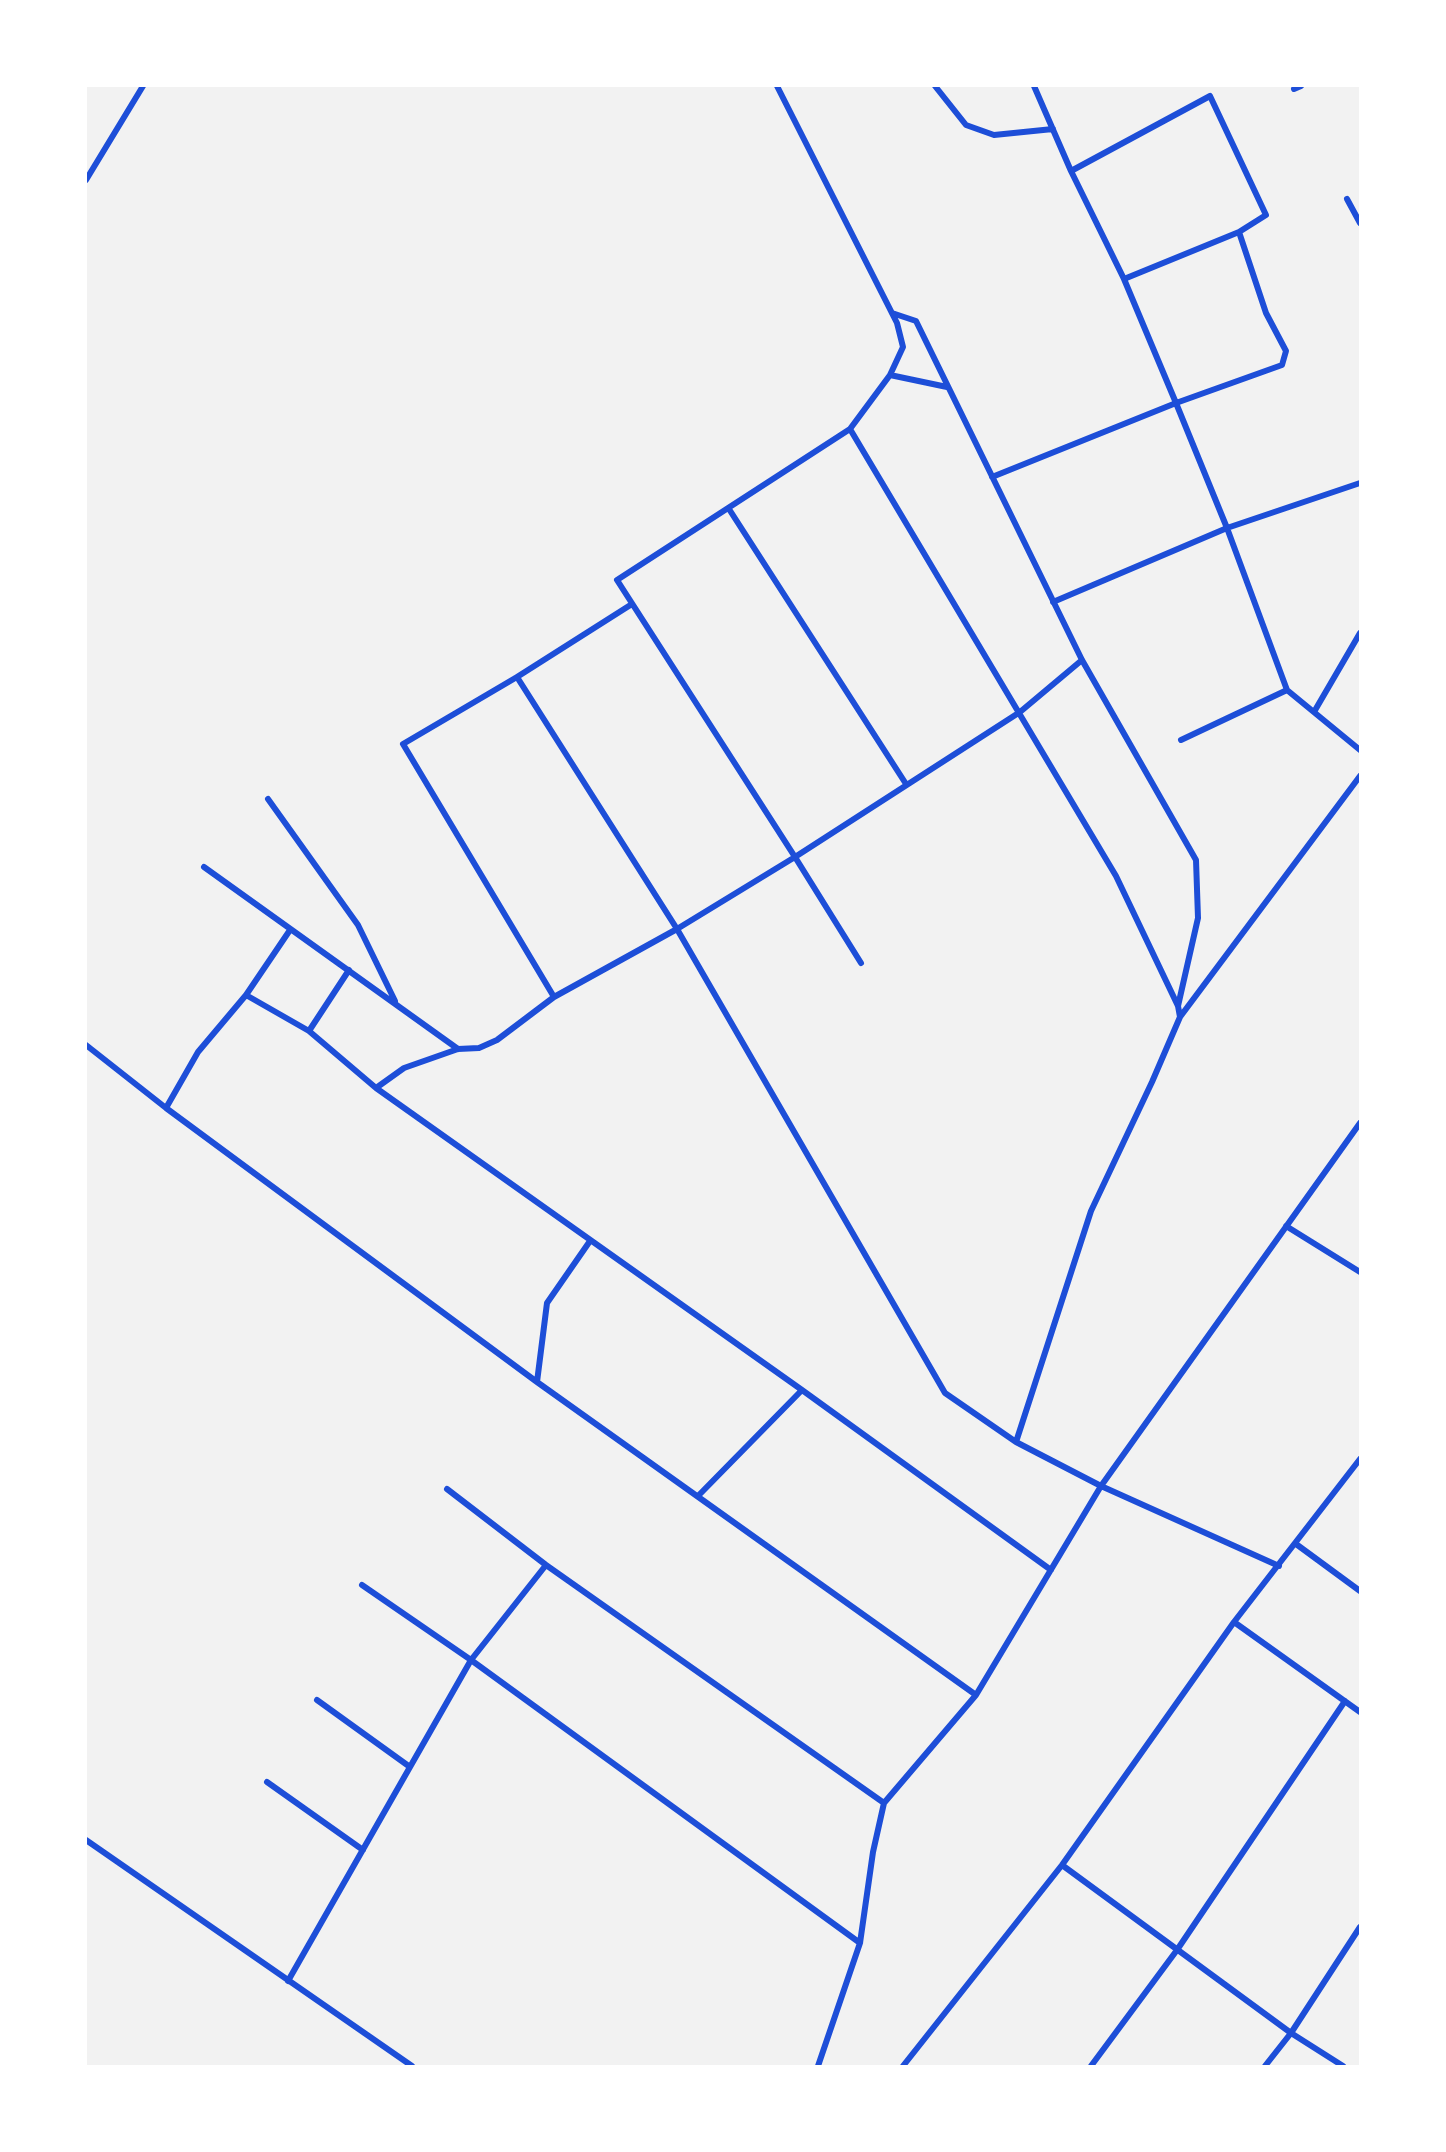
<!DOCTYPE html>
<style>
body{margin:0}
#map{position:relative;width:1446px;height:2152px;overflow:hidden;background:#f2f2f2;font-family:"Space Grotesk",sans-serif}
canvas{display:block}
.frame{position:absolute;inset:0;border:87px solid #fff;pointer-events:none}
</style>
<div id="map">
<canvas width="1446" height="2152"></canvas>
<div class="frame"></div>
</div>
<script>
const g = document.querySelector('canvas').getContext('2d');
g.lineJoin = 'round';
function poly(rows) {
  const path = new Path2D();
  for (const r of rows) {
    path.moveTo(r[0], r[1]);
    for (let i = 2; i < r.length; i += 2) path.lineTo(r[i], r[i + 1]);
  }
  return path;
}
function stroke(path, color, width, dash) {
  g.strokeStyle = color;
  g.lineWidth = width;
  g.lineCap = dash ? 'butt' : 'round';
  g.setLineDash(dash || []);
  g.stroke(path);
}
const minor = poly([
 [777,86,897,323,903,347,890,375],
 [935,86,966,125,994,135,1053,129],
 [1034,86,1071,171,1124,279,1176,403,1227,528,1287,690,1360,750],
 [1294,89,1301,86],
 [1071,171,1210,96,1266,215,1239,232,1124,279],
 [86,180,143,86],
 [1347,199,1360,223],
 [892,313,916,321,1082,660,1196,860,1198,918,1178,1006],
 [850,429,1116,876,1178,1006,1180,1017],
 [992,477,1176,403,1282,365,1286,351,1266,313,1239,232],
 [729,509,906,784],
 [1053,602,1227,528,1360,483],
 [517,677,677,929,945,1393,1016,1442,1101,1486,1279,1566],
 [1314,712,1360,633],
 [1181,740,1287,690],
 [268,799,358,925,395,1001],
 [204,867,458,1049],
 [861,963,795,857,617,580,850,429,890,375,947,387],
 [246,995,309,1031,376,1088,802,1390,1051,1570],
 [554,997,403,744,517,677,632,604],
 [309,1031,349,970],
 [86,1045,166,1108,537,1382,976,1695],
 [376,1088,404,1068,458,1049,479,1048,497,1040,554,997,677,929,795,857,1020,712,1082,660],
 [166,1108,198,1052,246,995,290,930],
 [1286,1226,1360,1272],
 [537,1382,547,1303,590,1241],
 [1016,1442,1091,1211,1152,1082,1180,1017,1360,776],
 [447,1489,546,1565,884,1803],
 [698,1496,802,1390],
 [1296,1544,1360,1591],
 [362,1585,471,1660,860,1943],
 [1234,1622,1360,1712],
 [317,1700,410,1767],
 [267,1782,363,1850],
 [86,1840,412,2066],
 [1062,1865,1291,2033,1343,2066],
 [288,1981,471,1660,546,1565],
 [818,2066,860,1943,873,1852,884,1803,976,1695,1101,1486,1360,1123],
 [903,2066,1062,1865,1234,1622,1360,1459],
 [1091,2066,1177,1950,1345,1701],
 [1265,2066,1291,2033,1360,1927]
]);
stroke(minor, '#1d4ed8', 6);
</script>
